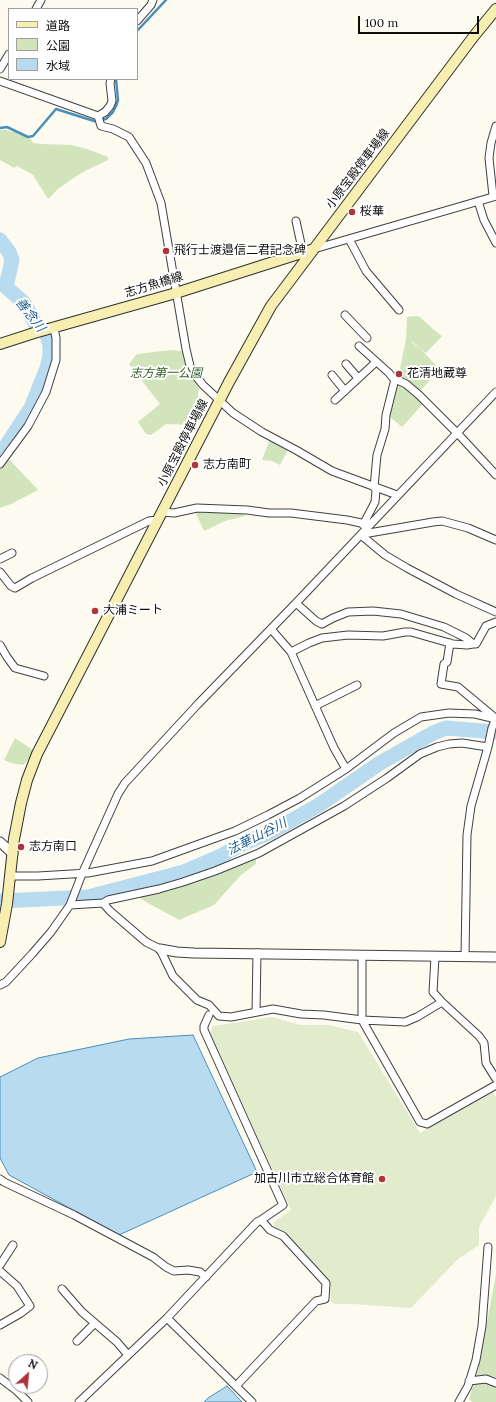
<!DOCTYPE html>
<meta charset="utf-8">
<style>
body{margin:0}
#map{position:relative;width:496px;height:1402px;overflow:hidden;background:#fdfbef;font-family:Lora,"Noto Sans JP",serif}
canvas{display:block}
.legend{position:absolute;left:8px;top:8px;width:130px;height:72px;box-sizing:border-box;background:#fff;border:1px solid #9e9e9e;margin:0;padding:5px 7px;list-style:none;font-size:12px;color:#0d0d0d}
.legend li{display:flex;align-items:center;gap:8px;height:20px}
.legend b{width:20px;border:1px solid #9e9e9e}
.north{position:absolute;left:8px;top:1354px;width:40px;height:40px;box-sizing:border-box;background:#fff;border:1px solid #9e9e9e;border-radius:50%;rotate:27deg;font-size:11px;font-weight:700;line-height:16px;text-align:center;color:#0d0d0d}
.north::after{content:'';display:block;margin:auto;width:14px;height:18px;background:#ae343a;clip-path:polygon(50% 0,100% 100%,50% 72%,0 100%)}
.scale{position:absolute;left:358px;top:16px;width:121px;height:18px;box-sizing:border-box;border:2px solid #0d0d0d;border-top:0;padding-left:5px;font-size:12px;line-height:14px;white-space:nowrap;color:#0d0d0d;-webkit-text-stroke:3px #fff;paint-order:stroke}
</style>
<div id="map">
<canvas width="496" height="1402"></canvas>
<ul class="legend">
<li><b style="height:5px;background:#f6efb1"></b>道路</li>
<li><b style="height:11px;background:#d1e4bc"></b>公園</li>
<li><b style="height:11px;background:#b9dbef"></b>水域</li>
</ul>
<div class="north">N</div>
<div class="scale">100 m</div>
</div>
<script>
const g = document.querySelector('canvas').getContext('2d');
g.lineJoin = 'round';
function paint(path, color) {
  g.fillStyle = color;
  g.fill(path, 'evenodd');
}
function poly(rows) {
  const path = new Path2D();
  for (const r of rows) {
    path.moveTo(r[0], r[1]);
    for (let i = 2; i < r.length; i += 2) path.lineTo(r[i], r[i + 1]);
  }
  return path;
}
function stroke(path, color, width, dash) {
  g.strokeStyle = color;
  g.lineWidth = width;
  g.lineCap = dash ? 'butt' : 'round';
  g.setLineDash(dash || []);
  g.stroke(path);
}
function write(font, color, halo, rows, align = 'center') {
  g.font = font + ' Lora,"Noto Sans JP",serif';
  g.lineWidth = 4;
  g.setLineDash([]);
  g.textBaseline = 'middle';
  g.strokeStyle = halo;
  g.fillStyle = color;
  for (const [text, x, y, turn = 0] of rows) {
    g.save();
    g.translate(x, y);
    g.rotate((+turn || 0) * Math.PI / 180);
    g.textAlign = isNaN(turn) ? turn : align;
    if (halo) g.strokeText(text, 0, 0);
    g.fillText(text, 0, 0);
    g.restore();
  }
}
const green = poly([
 [0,130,6,130,14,132,31,139,33,143,41,144,71,145,87,149,108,157,108,160,85,171,72,179,58,189,48,199,33,175,17,166,14,168,0,160],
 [416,316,420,317,433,329,442,336,426,353,414,343,410,341,421,349,440,370,419,392,413,387,414,386,411,383,402,378,403,372,400,368,406,339,407,317],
 [170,350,182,351,184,360,192,378,199,385,197,404,191,425,166,424,151,435,146,434,138,422,160,404,129,364,136,355,138,354],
 [396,382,404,385,423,404,402,427,388,415],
 [270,439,289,448,280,465,272,461,262,460],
 [8,458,38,490,11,504,0,508,0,467],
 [195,511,244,513,245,516,225,521,204,531],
 [15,738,33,750,29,759,23,765,11,763,4,760],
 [253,858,256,860,256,864,241,875,214,905,179,920,148,903,141,899,139,895],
 [496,1274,496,1402,472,1402,469,1399,478,1370]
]);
const pitch = poly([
 [272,1017,301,1025,329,1025,358,1032,420,1133,493,1091,496,1098,496,1196,479,1227,479,1245,458,1259,411,1308,353,1304,335,1304,331,1301,330,1283,285,1234,274,1227,274,1222,291,1210,210,1033,213,1026]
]);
const water = poly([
 [193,1035,257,1172,119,1235,9,1175,0,1158,0,1077,38,1058,129,1039,193,1035],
 [227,1386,242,1402,204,1402,208,1398,227,1386]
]);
const stream = poly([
 [137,31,166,0],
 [0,128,7,127,28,137,33,136,56,109,94,121,106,119,113,112,116,106,118,100,116,79]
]);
const river = poly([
 [0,240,9,252,12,260,6,287,24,303,35,323,47,335,50,345,50,356,47,368,31,408,0,455],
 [0,901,88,897,184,872,221,856,240,845,271,832,319,805,380,763,433,733,446,728,496,732]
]);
const minor = poly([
 [36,9,41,0],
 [137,21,151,5,153,0],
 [0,69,9,54],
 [0,81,98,116,101,126,113,129,129,137,146,163,161,203,186,349,191,370,203,385,233,413,262,432,296,450,332,471,397,495],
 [98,116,105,112,110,106,112,101,110,83,111,79],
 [493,196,489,158,491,143,496,126],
 [478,201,484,220,496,243],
 [296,221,301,244,300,247,303,252],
 [349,239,366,271,399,310],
 [314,249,496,196],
 [345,315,367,338],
 [359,346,389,373,393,378,406,384,419,395,460,436,496,475],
 [346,364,358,378],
 [332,375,345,391],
 [335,400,376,362],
 [0,464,28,426,46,392,56,360,56,338,54,328],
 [163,512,174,513,197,508,247,510,269,513,291,513,347,520,361,523,367,527],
 [363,525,375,502,376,490,374,487,377,455,385,429,386,415,395,379],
 [365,530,369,533,433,522,442,521,468,528,496,540],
 [361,535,385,555,407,568,456,594,496,612],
 [0,559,12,553],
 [0,572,11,586,15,588,32,578,149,521,158,520],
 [296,603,316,621,322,624,333,618,348,612,373,611,401,614,444,627,466,638,473,644,476,644,486,626,496,622],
 [271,629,291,652,334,748,346,769],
 [450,643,447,662,444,664,441,684,458,687,494,717],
 [0,645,7,657,15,668,44,676],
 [291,652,309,643,322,638,348,635,383,636,405,632,411,632,453,644,467,645,473,644],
 [315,706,357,685],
 [10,876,38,876,88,873,152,861,235,831,268,815,300,798,346,769,394,733,421,717,449,713,475,714,496,719],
 [103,903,108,900,159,889,183,882,215,871,259,853,344,806,387,778,420,754,437,747,449,744,462,743,488,747],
 [70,905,103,903,110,911,146,942,160,949,173,976,197,1000,209,1005,219,1016,231,1017,273,1009,301,1014,324,1015,362,1020,405,1022,417,1017,442,1002],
 [362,955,362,1020,420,1122,427,1124,496,1085],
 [435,957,433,992,442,1002,479,1036,484,1043,486,1063,496,1079],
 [465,957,467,835,471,806,488,747,492,728,496,718],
 [0,985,6,982,32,954,51,932,70,905,82,874,118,794,125,783,198,704,296,603,496,392],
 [256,1012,257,953],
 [209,1015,204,1026,204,1030,283,1205,261,1220],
 [0,1179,4,1182,74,1215,153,1257,166,1267,174,1271,188,1270,200,1272,206,1277],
 [0,1265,13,1245],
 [0,1271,17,1286,30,1306,21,1313,0,1325],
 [62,1289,82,1312,117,1342,128,1355],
 [167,1318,252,1402],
 [77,1341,95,1323],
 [0,1378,17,1391,28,1402],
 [469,1381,486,1379,496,1383],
 [79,1402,167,1318,257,1222,261,1220,270,1230,283,1236,326,1283,325,1299,316,1301,236,1386],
 [459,1402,468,1386,476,1360,482,1326,488,1247]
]);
const tertiary = poly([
 [0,842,13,854],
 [160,949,177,952,194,953,496,957]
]);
const secondary = poly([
 [0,344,34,333,176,293,314,249],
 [0,942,7,904,14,839,21,803,27,780,37,754,229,382,271,306,474,36,496,9]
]);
const markers = [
 [352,212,4,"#ae343a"],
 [166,251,4,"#ae343a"],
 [399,374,4,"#ae343a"],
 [195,465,4,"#ae343a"],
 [95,611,4,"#ae343a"],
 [21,847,4,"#ae343a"],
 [382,1179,4,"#ae343a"]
];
const streetNames = [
 ["小原宝殿停車場線",358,169,-53],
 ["志方魚橋線",154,285,-17],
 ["小原宝殿停車場線",183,443,-63]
];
const poiNames = [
 ["桜華",360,212],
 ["飛行士渡邉信二君記念碑",174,251],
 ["花清地蔵尊",407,374],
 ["志方南町",203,465],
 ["大浦ミート",103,611],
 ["志方南口",29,847],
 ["加古川市立総合体育館",374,1179,"right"]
];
const parkNames = [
 ["志方第一公園",166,374]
];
const waterNames = [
 ["善念川",30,315,52],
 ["法華山谷川",257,837,-27]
];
paint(green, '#d1e4bc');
paint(pitch, '#e2eccd');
paint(water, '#b9dbef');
stroke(water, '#488fbe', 1);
stroke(stream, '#488fbe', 2.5);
stroke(river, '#b9dbef', 15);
stroke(minor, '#404040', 9);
stroke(tertiary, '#404040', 11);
stroke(secondary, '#2f2f2f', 12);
stroke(minor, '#fff', 7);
stroke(tertiary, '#fff', 9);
stroke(secondary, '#f6efb1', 10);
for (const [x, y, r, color] of markers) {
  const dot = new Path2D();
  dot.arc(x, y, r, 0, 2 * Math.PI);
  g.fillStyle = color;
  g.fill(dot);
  stroke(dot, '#fff', 1.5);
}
write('12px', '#0d0d0d', '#fff', streetNames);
write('12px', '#0d0d0d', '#fff', poiNames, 'left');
write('italic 12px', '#305e25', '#fff', parkNames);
write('italic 13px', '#246192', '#fff', waterNames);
</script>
